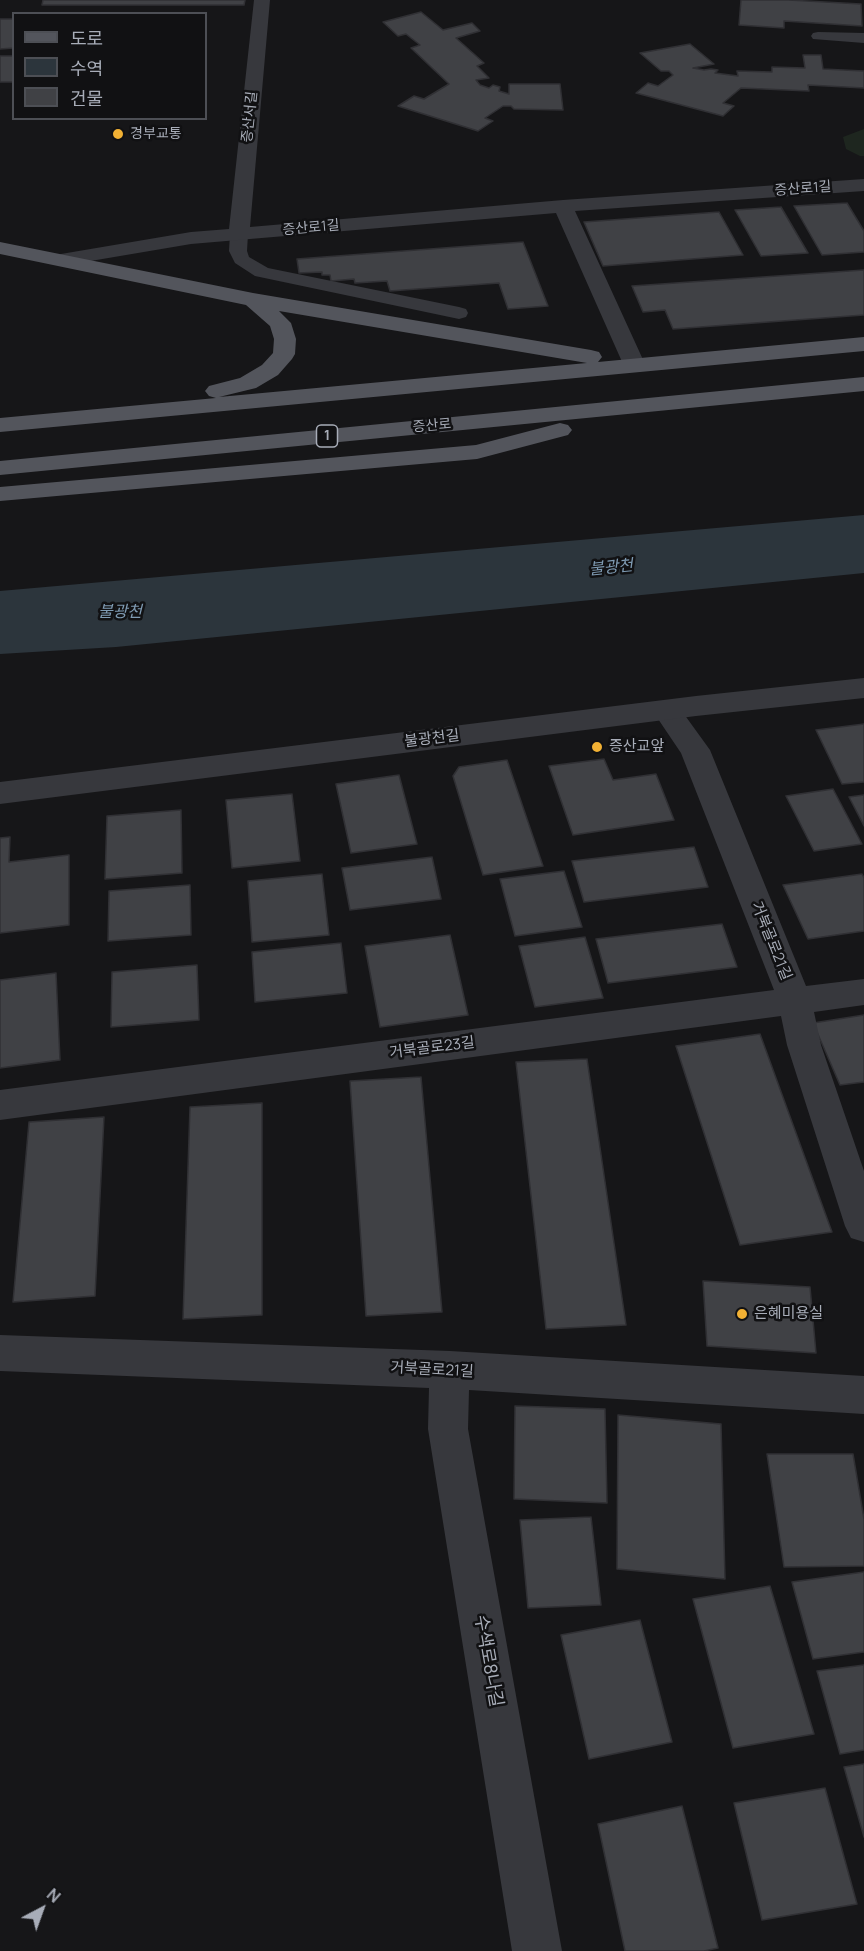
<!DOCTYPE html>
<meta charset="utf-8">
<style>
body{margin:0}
#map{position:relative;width:864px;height:1951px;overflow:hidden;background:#161618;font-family:Manrope,"Noto Sans KR",sans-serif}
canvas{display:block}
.legend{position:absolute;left:12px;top:12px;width:195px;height:108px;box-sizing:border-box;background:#111113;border:2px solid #4d4f55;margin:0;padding:8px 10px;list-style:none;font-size:18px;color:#a8adb8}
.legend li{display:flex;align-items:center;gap:12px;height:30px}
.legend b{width:30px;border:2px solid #4d4f55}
.north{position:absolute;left:12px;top:1879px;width:60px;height:60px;-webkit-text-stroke:4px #111113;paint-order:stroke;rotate:41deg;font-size:16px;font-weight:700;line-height:24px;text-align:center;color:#a8adb8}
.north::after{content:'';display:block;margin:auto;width:21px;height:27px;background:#a8adb8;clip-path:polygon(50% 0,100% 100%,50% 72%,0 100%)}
</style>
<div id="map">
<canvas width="864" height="1951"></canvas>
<ul class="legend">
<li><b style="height:8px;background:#53555c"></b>도로</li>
<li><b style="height:16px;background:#2c353c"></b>수역</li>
<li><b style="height:16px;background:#404145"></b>건물</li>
</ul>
<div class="north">N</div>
</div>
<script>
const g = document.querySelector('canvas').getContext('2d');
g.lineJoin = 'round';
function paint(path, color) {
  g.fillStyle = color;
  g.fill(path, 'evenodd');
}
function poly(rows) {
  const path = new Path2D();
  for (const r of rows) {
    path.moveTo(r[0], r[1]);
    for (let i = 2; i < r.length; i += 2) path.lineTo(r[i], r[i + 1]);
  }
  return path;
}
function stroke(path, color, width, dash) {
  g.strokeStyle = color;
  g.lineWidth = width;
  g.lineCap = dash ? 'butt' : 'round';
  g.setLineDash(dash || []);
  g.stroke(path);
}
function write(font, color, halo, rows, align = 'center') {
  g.font = font + ' Manrope,"Noto Sans KR",sans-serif';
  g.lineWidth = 5;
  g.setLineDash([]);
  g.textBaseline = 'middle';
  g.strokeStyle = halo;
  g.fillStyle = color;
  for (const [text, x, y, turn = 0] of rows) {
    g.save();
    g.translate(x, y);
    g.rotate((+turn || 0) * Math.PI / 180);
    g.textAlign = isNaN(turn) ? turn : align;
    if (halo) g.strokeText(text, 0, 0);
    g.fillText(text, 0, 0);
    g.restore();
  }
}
const green = poly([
 [864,129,864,156,860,156,846,149,843,137]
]);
const water = poly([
 [864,515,864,573,116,647,0,654,0,591]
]);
const building = poly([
 [43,0,245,0,244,5,42,5,43,0],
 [741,0,789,0,861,4,862,26,784,21,784,28,739,25,741,0],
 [421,12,443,30,472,23,480,31,456,38,484,63,477,66,489,78,476,80,480,85,489,88,493,85,500,87,499,91,509,94,509,84,560,84,563,110,514,109,511,106,503,106,485,118,493,121,478,131,398,106,414,96,424,99,449,84,411,48,420,45,406,34,398,36,383,22,421,12],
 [0,19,14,19,14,48,0,49,0,19],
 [690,44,714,64,693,68,704,70,711,69,718,70,715,73,738,76,737,71,772,72,772,67,805,68,803,55,821,55,823,69,864,71,864,88,808,85,809,91,741,88,723,103,734,106,723,116,636,93,648,83,658,86,673,75,669,71,661,71,640,53,690,44],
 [0,56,14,56,14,82,0,82,0,56],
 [847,203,864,231,864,252,822,255,794,206,847,203],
 [781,207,808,253,761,256,735,210,781,207],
 [719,212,743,255,603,266,584,222,719,212],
 [523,242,548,306,508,309,499,283,390,291,387,281,355,283,354,279,331,281,330,275,322,275,322,272,299,273,297,259,523,242],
 [864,270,864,315,673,329,665,310,643,312,632,286,864,270],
 [864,724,864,782,842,784,816,730,864,724],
 [604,759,613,780,656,774,674,820,573,835,549,766,604,759],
 [507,760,543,866,483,875,453,776,459,767,507,760],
 [399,775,417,844,351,853,336,784,399,775],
 [833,789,862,844,814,851,786,796,833,789],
 [292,794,300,861,232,868,226,800,292,794],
 [864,795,864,826,849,797,864,795],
 [181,810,182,873,105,879,107,816,181,810],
 [10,837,9,862,69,855,69,925,0,933,0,838,10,837],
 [694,847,708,887,584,902,572,861,694,847],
 [432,857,441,899,350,910,342,868,432,857],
 [564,871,582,927,515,936,500,879,564,871],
 [322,874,329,935,252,942,248,881,322,874],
 [862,874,864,878,864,931,808,939,783,885,862,874],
 [190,885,191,935,108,941,109,891,190,885],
 [722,924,737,967,608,983,596,939,722,924],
 [450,935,468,1015,380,1027,365,946,450,935],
 [585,937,603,998,535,1007,519,946,585,937],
 [341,943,347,993,255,1002,252,952,341,943],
 [197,965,199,1020,111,1027,112,972,197,965],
 [56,973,60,1060,0,1068,0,980,56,973],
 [864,1015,864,1082,840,1085,813,1023,864,1015],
 [760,1034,832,1232,740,1245,676,1046,760,1034],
 [587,1059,626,1325,546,1329,516,1062,587,1059],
 [421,1077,442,1312,366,1316,350,1081,421,1077],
 [262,1103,262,1315,183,1319,190,1107,262,1103],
 [104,1117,95,1296,13,1302,29,1122,104,1117],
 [703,1281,810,1287,816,1353,707,1346,703,1281],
 [515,1406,605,1409,607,1503,514,1499,515,1406],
 [618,1415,721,1424,725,1579,617,1569,618,1415],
 [767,1454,853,1454,864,1519,864,1566,784,1567,767,1454],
 [591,1517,601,1605,528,1608,520,1520,591,1517],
 [864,1572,864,1652,813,1659,792,1582,864,1572],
 [770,1586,814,1734,733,1748,693,1599,770,1586],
 [640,1620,672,1742,589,1759,561,1635,640,1620],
 [864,1665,864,1750,840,1754,817,1671,864,1665],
 [864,1764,864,1837,844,1767,864,1764],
 [825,1788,857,1904,762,1920,734,1803,825,1788],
 [682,1806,718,1948,704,1951,625,1951,598,1824,682,1806]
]);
const service = poly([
 [818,32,864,33,864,43,813,39,811,36,813,33,818,32],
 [239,229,245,230,248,234,247,251,249,257,268,268,459,307,466,309,468,313,466,317,459,319,255,276,235,263,229,251,230,234,233,230,239,229]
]);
const minor = poly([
 [254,0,270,0,250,227,563,200,864,179,864,191,575,211,645,364,642,369,634,371,626,369,623,364,556,213,191,244,61,266,54,264,50,260,54,256,61,254,191,232,229,229,254,0],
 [666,700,676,703,710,750,806,986,864,979,864,1005,814,1012,821,1045,864,1171,864,1242,851,1238,845,1226,787,1045,781,1016,0,1120,0,1090,774,990,681,753,652,710,656,703,666,700],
 [0,1335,450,1351,864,1376,864,1414,469,1390,468,1429,562,1951,512,1951,428,1429,429,1388,0,1371,0,1335]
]);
const tertiary = poly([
 [864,678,864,698,696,716,0,804,0,782,696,696,864,678]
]);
const primary = poly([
 [0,242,253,293,591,350,599,352,602,357,598,362,864,337,864,351,0,432,0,418,216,398,209,396,205,391,209,386,240,378,262,365,273,353,274,339,270,326,246,305,0,254,0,242],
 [279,311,587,363,219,397,256,388,278,375,292,359,295,354,296,339,291,323,279,311],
 [864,377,864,391,0,475,0,461,864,377],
 [560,423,568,425,572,430,568,435,477,459,0,501,0,487,476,445,560,423]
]);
const markers = [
 [118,134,6,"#f2b134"],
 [597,747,6,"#f2b134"],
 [742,1314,6,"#f2b134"]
];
const farStreetnames = [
 ["증산서길",250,117,-84],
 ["증산로1길",803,189,-4],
 ["증산로1길",311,228,-5],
 ["증산로",432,426,-5]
];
const farPoinames = [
 ["경부교통",130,134]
];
const shields = [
 [327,436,21]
];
const shieldNames = [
 ["1",327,436]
];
const streetNames = [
 ["불광천길",432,739,-7],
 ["거북골로21길",771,941,68],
 ["거북골로23길",432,1048,-7],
 ["거북골로21길",432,1370,3]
];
const poiNames = [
 ["증산교앞",609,747],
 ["은혜미용실",754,1314]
];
const waterNames = [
 ["불광천",611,568,-6],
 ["불광천",120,613]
];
const nearStreetnames = [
 ["수색로8나길",488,1661,80]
];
paint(green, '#1e261f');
paint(water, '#2c353c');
paint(building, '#404145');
stroke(building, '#303034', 1.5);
paint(service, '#37383d');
paint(minor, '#37383d');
paint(tertiary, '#37383d');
paint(primary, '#53555c');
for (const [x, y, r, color] of markers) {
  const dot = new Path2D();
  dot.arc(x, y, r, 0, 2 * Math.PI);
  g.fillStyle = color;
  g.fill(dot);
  stroke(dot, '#111113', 2);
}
write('14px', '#a8adb8', '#111113', farStreetnames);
write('14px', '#a8adb8', '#111113', farPoinames, 'left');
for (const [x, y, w] of shields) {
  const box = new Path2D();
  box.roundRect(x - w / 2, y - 11, w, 22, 4.5);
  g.fillStyle = '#111113';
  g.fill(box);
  stroke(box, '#a8adb8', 1.5);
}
write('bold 14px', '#a8adb8', null, shieldNames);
write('15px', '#a8adb8', '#111113', streetNames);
write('15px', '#a8adb8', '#111113', poiNames, 'left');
write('italic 16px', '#7f9bb3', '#111113', waterNames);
write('18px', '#a8adb8', '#111113', nearStreetnames);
</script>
